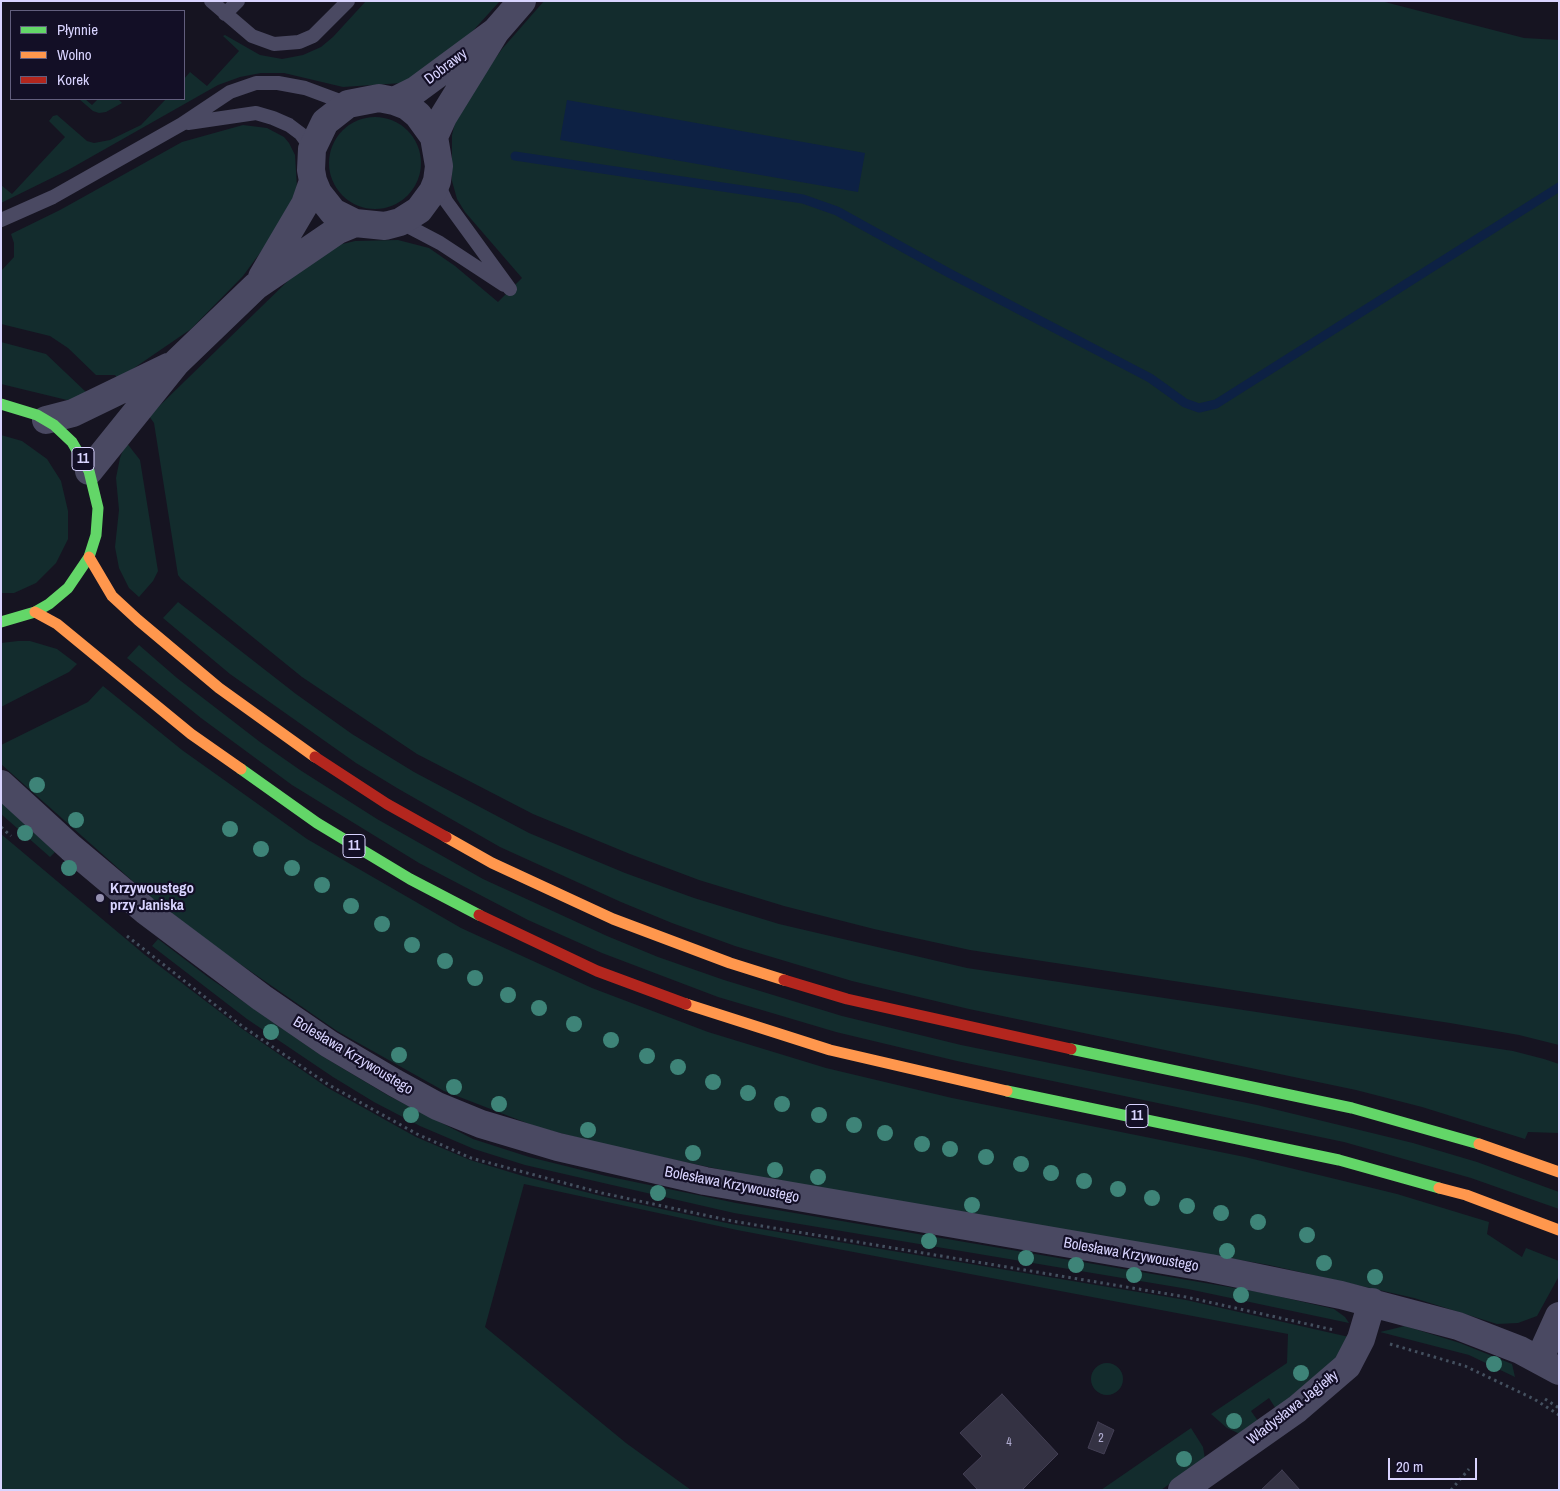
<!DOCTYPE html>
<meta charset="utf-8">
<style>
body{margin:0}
#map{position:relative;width:1560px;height:1491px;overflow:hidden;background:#161421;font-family:"Archivo Narrow",sans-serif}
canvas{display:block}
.frame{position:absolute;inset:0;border:2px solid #d9d4ff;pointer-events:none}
.legend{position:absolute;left:10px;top:10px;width:175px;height:90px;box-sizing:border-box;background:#130f26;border:1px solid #625e7d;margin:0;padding:6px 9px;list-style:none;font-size:15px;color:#d9d4ff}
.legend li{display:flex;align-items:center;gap:10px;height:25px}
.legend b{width:25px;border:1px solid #625e7d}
.scale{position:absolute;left:1388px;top:1458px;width:89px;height:22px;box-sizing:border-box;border:2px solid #d9d4ff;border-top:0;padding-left:6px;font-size:15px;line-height:18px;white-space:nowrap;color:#d9d4ff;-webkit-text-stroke:4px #130f26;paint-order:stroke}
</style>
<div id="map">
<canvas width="1560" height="1491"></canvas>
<div class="frame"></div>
<ul class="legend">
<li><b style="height:6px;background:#63d668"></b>Płynnie</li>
<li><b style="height:6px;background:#ff974d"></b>Wolno</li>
<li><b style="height:6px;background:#b3261e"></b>Korek</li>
</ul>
<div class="scale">20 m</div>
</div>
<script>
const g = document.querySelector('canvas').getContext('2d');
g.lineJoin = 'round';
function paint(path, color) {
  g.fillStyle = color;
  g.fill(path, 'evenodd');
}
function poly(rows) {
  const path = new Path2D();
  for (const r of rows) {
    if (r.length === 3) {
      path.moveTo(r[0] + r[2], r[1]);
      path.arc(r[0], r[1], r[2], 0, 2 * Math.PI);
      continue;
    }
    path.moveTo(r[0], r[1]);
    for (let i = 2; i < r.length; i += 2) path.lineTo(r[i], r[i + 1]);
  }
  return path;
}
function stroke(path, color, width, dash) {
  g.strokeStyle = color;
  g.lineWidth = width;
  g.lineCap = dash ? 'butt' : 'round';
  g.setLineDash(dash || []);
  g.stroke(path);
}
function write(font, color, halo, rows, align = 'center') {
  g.font = font + ' "Archivo Narrow",sans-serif';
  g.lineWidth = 4.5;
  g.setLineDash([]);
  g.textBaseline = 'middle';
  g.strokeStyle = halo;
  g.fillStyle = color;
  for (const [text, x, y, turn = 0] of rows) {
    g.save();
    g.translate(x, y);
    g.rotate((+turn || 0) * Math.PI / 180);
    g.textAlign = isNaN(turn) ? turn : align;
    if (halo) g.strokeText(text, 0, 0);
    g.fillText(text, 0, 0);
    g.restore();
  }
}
const green = poly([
 [366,1,500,1,470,34,433,66,402,83,343,87,284,73,261,73,240,77,218,85,68,170,1,203,1,185,12,194,65,137,49,121,53,116,57,115,87,141,94,143,110,140,141,125,166,99,184,99,184,79,190,72,207,86,239,51,223,36,225,35,260,55,282,59,303,55,321,47,333,37],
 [544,1,1381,1,1524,38,1559,40,1559,1045,1519,1035,1450,1023,970,950,874,929,784,906,699,880,630,854,533,814,417,754,302,677,181,579,178,575,154,423,149,416,294,275,334,246,355,241,398,240,429,248,455,266,498,302,522,278,465,212,457,199,452,181,452,135,456,119,464,102,502,49],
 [79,99,85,99,92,105,98,99,118,99,122,103,106,112,99,113,93,111],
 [375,163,46],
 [243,125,267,128,284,137,289,143,295,155,297,188,285,219,243,276,191,329,118,379,115,375,96,375,68,348,50,336,1,324,1,271,14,257,14,243,11,234,60,210,182,142],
 [1,342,46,354,86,392,78,399,67,400,1,384],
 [1,435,22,441,47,459,61,481,68,511,68,539,56,563,36,583,14,593,1,593],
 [126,442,140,460,158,571,153,581,139,597,129,588,119,568,115,547,119,510,116,478,120,458],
 [178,602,296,694,352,734,414,772,529,833,625,873,694,898,779,924,967,968,1513,1051,1544,1059,1559,1064,1559,1133,1528,1132,1525,1139,1422,1107,1356,1090,969,1009,852,981,735,946,672,923,621,902,500,847,397,788,356,763,230,674,163,618],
 [18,641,30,641,57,649,77,664,69,672,1,707,1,643],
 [139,645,177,678,260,742,300,770,377,819,483,879,607,936,658,957,724,980,842,1016,961,1045,1257,1105,1413,1143,1477,1162,1559,1192,1559,1209,1471,1178,1344,1142,957,1061,836,1032,718,997,602,953,528,920,419,863,292,785,201,718,127,658],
 [103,686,182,750,307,839,461,928,592,988,708,1032,826,1068,952,1098,1245,1157,1397,1194,1489,1222,1487,1234,1522,1257,1526,1248,1559,1261,1559,1276,1537,1316,1518,1323,1497,1324,1414,1298,1269,1265,742,1174,614,1147,537,1127,444,1091,337,1031,227,955,155,901,1,764,1,745,88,702],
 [1,802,55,852,50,857,1,814],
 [1,834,145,955,241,1028,328,1088,416,1137,470,1160,523,1176,601,1196,731,1224,1186,1300,1349,1337,1341,1355,1276,1409,1269,1398,1251,1411,1258,1421,1240,1434,1227,1428,1211,1414,1287,1363,1288,1334,737,1230,524,1184,485,1327,626,1443,691,1490,1,1490],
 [158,939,208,977,322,1056,389,1096,473,1139,529,1157,606,1176,736,1203,1264,1293,1334,1309,1345,1317,1349,1323,1188,1289,734,1213,525,1165,474,1149,420,1126,374,1102,333,1077,247,1019,152,946],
 [1405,1326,1460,1343,1512,1364,1515,1377,1469,1355,1380,1332],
 [1107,1379,16],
 [1191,1428,1203,1447,1205,1459,1161,1490,1101,1490]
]);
const water = poly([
 [567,100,865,153,858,192,560,140]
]);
const stream = poly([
 [515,156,803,199,837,211,947,272,1150,378,1185,403,1199,408,1216,404,1559,187]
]);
const building = poly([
 [1002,1394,1058,1454,1022,1490,978,1490,963,1474,982,1456,960,1433,1002,1394],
 [1098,1422,1114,1430,1104,1454,1088,1448,1098,1422],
 [1282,1470,1300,1490,1261,1490,1282,1470]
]);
const path = poly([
 [1,827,11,836],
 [127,936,242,1026,329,1085,417,1134,471,1158,602,1193,732,1221,1186,1297,1334,1330],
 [1390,1344,1465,1366,1534,1399,1559,1415],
 [1545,1399,1559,1408],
 [1451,1490,1469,1469]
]);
const lane = poly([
 [211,1,252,36,274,44,299,42,313,36,348,1],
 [225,14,238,1],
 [188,123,256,113,273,118,289,125,301,134,312,149],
 [437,182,446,201,510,289],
 [1,220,53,197,182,124,230,92,256,83,278,83,305,88,348,104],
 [400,222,440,243,504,285]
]);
const street = poly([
 [394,101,407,106,418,115,434,137,439,166,437,181,433,191,419,210,400,222,385,226,355,223,333,212,318,193,313,181,311,170,312,149,325,122,348,104,379,98,394,101,416,90,496,31],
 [434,137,443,117,496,31,522,1],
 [262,277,305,204,313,181],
 [46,420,73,413,168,367],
 [89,471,176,363,256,286,338,230,355,223],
 [1,784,71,848,146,911,262,998,329,1044,395,1083,437,1106,481,1124,558,1147,705,1181,1210,1268,1341,1295,1458,1326,1520,1350,1559,1371],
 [1539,1360,1559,1316],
 [1182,1490,1297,1409,1347,1366,1361,1339,1372,1302]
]);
const fast = poly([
 [1,404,37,415,54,425,72,442,89,471,98,508,96,535,89,557,68,588,49,604,35,612,1,622],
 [241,769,317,823,410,879,479,915],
 [1071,1049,1352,1108,1479,1144],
 [1007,1091,1339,1160,1439,1188]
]);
const slow = poly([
 [89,557,112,596,138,620,219,688,315,757],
 [35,612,57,624,191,734,241,769],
 [446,837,492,863,613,919,730,963,784,980],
 [686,1004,830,1050,1007,1091],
 [1479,1144,1559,1172],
 [1439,1188,1466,1195,1559,1230]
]);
const jam = poly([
 [315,757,387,804,446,837],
 [479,915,597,971,686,1004],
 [784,980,847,999,1071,1049]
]);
const trees = [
 [37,785],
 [76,820],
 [230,829],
 [25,833],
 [261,849],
 [69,868],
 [292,868],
 [322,885],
 [351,906],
 [382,924],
 [412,945],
 [445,961],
 [475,978],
 [508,995],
 [539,1008],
 [574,1024],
 [271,1032],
 [611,1040],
 [399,1055],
 [647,1056],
 [678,1067],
 [713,1082],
 [454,1087],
 [748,1093],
 [499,1104],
 [782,1104],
 [411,1115],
 [819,1115],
 [854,1125],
 [588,1130],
 [885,1133],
 [922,1144],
 [950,1149],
 [693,1153],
 [986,1157],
 [1021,1164],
 [775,1170],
 [1051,1173],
 [818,1177],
 [1084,1181],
 [1118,1189],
 [658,1193],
 [1152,1198],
 [972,1205],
 [1187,1206],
 [1221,1213],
 [1258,1222],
 [1307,1235],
 [929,1241],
 [1227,1251],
 [1026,1258],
 [1324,1263],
 [1076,1265],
 [1134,1275],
 [1375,1277],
 [1241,1295],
 [1494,1364],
 [1301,1373],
 [1234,1421],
 [1184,1459]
];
const markers = [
 [100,898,5,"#9591b1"]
];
const numberNames = [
 ["2",1101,1439],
 ["4",1009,1443]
];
const shields = [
 [83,459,22],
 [354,846,22],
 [1137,1116,22]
];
const shieldNames = [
 ["11",83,459],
 ["11",354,846],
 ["11",1137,1116]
];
const streetNames = [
 ["Dobrawy",446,67,-37],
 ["Bolesława Krzywoustego",353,1056,31],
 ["Bolesława Krzywoustego",732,1185,11],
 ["Bolesława Krzywoustego",1131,1255,10],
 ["Władysława Jagiełły",1293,1408,-38]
];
const poiNames = [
 ["Krzywoustego",110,889],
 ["przy Janiska",110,906]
];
paint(green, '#132c2d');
paint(water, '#0d2144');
stroke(stream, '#0d2144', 9);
paint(building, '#343243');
stroke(building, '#433f54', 1);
stroke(path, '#44505f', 3, [2.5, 4]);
stroke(lane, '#4a4962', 14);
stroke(street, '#4a4962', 28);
stroke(fast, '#63d668', 11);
stroke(slow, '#ff974d', 11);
stroke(jam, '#b3261e', 11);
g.fillStyle = '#3e8478';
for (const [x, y] of trees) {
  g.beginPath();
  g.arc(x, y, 8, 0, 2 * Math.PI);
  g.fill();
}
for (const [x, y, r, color] of markers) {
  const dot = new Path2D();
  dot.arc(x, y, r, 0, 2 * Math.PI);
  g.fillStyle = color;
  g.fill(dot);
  stroke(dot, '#130f26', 2);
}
write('12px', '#b0acd0', null, numberNames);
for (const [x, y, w] of shields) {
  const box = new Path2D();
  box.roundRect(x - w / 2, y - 11.5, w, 23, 4);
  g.fillStyle = '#130f26';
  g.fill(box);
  stroke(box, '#d9d4ff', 1);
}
write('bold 14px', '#d9d4ff', null, shieldNames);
write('15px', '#d9d4ff', '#130f26', streetNames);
write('bold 15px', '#d9d4ff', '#130f26', poiNames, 'left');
</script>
